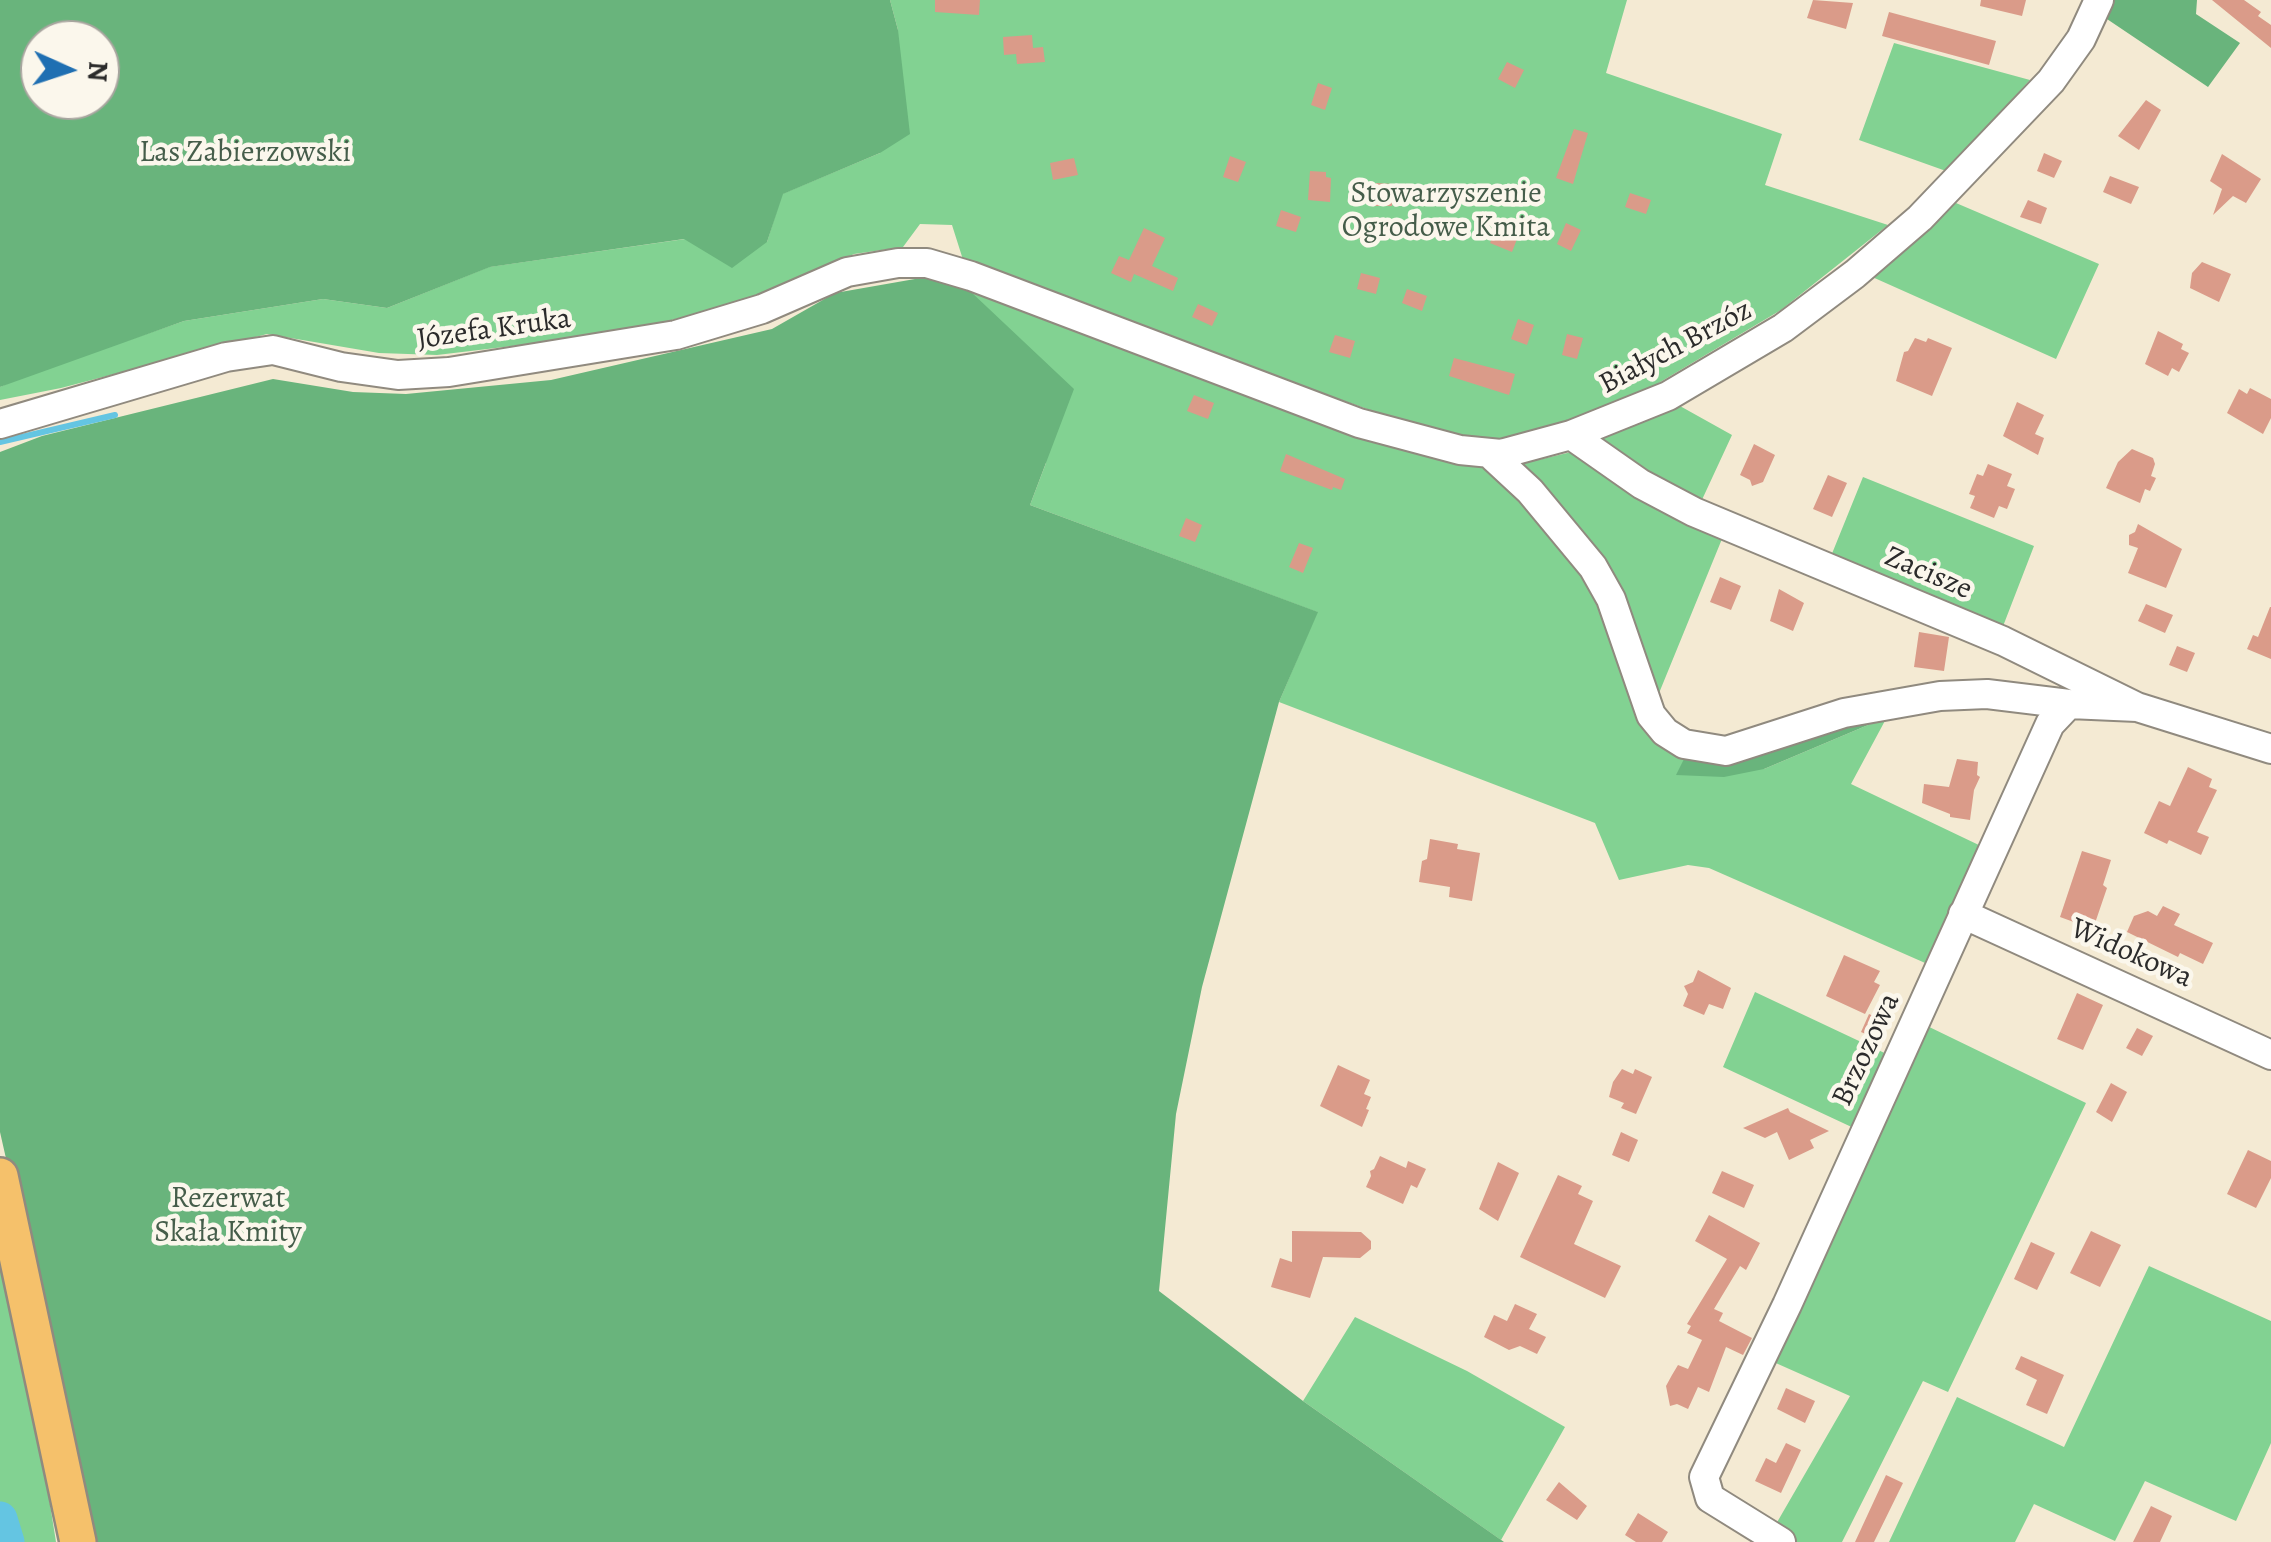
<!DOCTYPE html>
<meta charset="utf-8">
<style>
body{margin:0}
#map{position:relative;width:2271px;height:1542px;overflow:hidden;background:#f4ead3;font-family:Alegreya,serif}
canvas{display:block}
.north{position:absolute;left:20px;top:20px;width:100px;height:100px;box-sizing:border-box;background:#fbf7ec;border:2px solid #a8a59f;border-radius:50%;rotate:93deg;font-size:28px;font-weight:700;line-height:40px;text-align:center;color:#2b2b2b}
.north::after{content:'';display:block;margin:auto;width:35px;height:45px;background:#1f6fb2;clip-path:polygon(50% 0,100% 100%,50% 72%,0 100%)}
</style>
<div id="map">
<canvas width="2271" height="1542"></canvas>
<div class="north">N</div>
</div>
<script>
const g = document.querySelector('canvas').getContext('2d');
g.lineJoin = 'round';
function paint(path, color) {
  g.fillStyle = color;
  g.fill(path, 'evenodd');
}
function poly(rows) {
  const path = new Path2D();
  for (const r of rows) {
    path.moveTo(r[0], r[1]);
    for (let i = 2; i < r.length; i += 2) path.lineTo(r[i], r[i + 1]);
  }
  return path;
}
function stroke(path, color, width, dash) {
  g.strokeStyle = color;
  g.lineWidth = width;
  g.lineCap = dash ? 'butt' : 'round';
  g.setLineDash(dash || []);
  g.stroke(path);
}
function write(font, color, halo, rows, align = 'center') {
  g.font = font + ' Alegreya,serif';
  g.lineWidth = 9;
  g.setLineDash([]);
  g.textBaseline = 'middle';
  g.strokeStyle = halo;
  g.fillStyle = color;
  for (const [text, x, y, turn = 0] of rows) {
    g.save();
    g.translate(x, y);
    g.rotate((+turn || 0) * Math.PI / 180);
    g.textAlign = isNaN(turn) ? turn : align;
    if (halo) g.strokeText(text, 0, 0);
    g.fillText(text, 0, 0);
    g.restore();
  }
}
const green = poly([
 [890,0,1627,0,1606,73,1782,134,1765,185,1888,225,1781,310,1610,412,1497,442,1477,442,1384,415,965,266,952,225,920,224,903,247,854,254,771,293,668,321,546,342,437,355,379,353,267,334,61,388,0,400,0,387,22,377,184,321,323,299,387,308,489,267,685,239,767,242,782,194,880,153,898,30],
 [1894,43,2030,80,1946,171,1859,140],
 [1956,203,2099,264,2056,359,1870,276],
 [970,291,1377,442,1495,462,1538,460,1584,449,1724,534,1657,698,1665,720,1764,769,1887,717,1851,784,1983,847,1932,966,1709,868,1688,865,1619,880,1595,823,1279,702,1317,612,1030,505,1046,463],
 [1671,401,1732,435,1700,504,1607,456,1597,441],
 [1863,477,2034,546,2000,634,1829,561],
 [1755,992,1893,1057,1858,1130,1723,1067],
 [1919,1022,2086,1103,1948,1392,1923,1381,1842,1542,1790,1542,1772,1531,1850,1396,1769,1360],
 [0,1257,49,1498,56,1542,0,1542],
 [2149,1266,2271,1321,2271,1443,2236,1521,2145,1481,2115,1541,2034,1504,2015,1542,1889,1542,1957,1397,2064,1447],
 [1355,1317,1467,1371,1565,1427,1501,1540,1303,1401]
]);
const forest = poly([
 [0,0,890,0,898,30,910,134,880,153,783,194,767,242,732,268,684,239,490,267,387,308,323,299,184,321,0,387],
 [40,40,100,40,100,100,40,100],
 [2106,0,2197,0,2196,14,2240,43,2208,87,2101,15],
 [932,276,970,291,1074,389,1030,505,1318,612,1279,702,1202,987,1176,1114,1159,1291,1303,1401,1504,1542,93,1542,0,1132,0,452,42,436,273,379,353,392,406,394,551,380,772,329,835,293],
 [1991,703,1887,717,1764,769,1724,777,1676,775,1696,735,1717,740]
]);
const stream = poly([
 [0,442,115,415]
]);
const river = poly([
 [0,1519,7,1542]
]);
const building = poly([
 [935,0,980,0,979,15,935,12],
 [1813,0,1853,3,1846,29,1807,18],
 [1981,0,2026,0,2022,16,1980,6],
 [2212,0,2244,0,2261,12,2258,16,2271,25,2271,48],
 [1889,12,1996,41,1989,65,1882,36],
 [1032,35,1033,48,1043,47,1045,62,1017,64,1016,54,1004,55,1003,37],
 [1507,62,1524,70,1515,88,1498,79],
 [1318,83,1332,88,1325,110,1311,105],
 [2146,100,2161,110,2139,150,2118,136],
 [1574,129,1588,133,1573,184,1556,178],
 [2044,153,2062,161,2054,178,2037,171],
 [2222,154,2261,179,2246,203,2233,196,2213,215,2222,189,2210,181],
 [1230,156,1246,162,1238,182,1223,177],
 [1074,158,1078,175,1053,180,1050,163],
 [1310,171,1326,172,1326,177,1331,178,1330,202,1308,200],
 [2110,176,2139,187,2131,204,2103,192],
 [1376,183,1393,184,1392,206,1375,206],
 [1630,193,1651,200,1646,214,1625,207],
 [2028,200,2047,208,2041,224,2020,217],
 [1281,210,1301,217,1296,232,1276,226],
 [1359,222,1381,225,1379,241,1357,238],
 [1566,223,1581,230,1571,251,1557,244],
 [1497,226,1519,234,1512,252,1490,243],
 [1144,228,1165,238,1152,266,1178,278,1173,291,1134,274,1131,282,1111,273,1119,256,1129,260],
 [2202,262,2231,274,2219,302,2190,288,2192,273],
 [1361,273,1380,278,1376,294,1357,289],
 [1407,289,1427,296,1422,311,1402,303],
 [1198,304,1218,313,1212,326,1192,317],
 [1518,319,1534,325,1527,345,1511,339],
 [2158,331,2183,344,2181,349,2189,353,2179,372,2172,368,2168,376,2145,364],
 [1567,334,1583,338,1577,359,1562,355],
 [1335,335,1355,341,1350,358,1329,352],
 [1915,338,1926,342,1928,338,1952,348,1932,396,1896,381,1904,352,1908,351],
 [1454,358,1515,374,1509,395,1449,376],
 [2250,388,2271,399,2271,418,2263,434,2227,413,2239,389,2247,394],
 [1194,395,1214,403,1208,419,1187,411],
 [2017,402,2044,415,2035,434,2044,438,2038,455,2003,436],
 [1754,444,1775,455,1763,482,1752,486,1750,480,1740,475],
 [2132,449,2153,458,2155,464,2151,476,2156,478,2150,491,2145,489,2140,503,2106,488,2118,462],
 [1286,454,1345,479,1341,490,1333,487,1332,490,1280,471],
 [1988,464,2012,474,2007,486,2015,489,2007,509,1999,506,1994,518,1970,508,1975,496,1969,494,1977,474,1983,476],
 [1828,475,1847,483,1832,517,1813,509],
 [1186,518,1202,525,1195,542,1179,536],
 [2138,524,2182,549,2166,588,2128,573,2138,548,2129,545,2129,535,2135,532],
 [1299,543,1313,548,1303,573,1289,567],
 [1720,577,1741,586,1731,610,1710,602],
 [1779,589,1804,603,1793,631,1770,621],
 [2146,604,2173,615,2165,633,2138,621],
 [2270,607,2271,607,2271,659,2247,649,2253,635,2258,637],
 [1919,632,1949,637,1944,671,1914,667],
 [2177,646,2195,653,2187,672,2169,665],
 [1957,759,1978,762,1977,775,1980,777,1974,790,1970,820,1950,817,1950,814,1922,803,1924,784,1949,787],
 [2188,767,2212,779,2209,787,2217,790,2197,832,2209,837,2201,855,2169,840,2167,844,2144,833,2159,801,2170,806],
 [1430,839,1458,844,1457,849,1480,853,1472,901,1449,897,1450,887,1419,882,1422,861,1427,859],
 [2082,851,2111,860,2103,885,2107,888,2093,929,2060,917],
 [2163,906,2180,914,2174,925,2213,943,2203,964,2180,953,2178,957,2127,932,2134,916,2148,911,2157,916],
 [1844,955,1880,971,1874,982,1880,985,1865,1014,1826,996],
 [1698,970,1731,988,1723,1009,1709,1004,1704,1015,1683,1006,1688,994,1684,986,1693,982],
 [2077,993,2103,1005,2083,1050,2057,1039],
 [1869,1014,1885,1021,1877,1039,1861,1032],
 [2137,1028,2153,1036,2142,1056,2126,1048],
 [1338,1065,1370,1080,1364,1094,1371,1097,1366,1109,1369,1110,1362,1127,1320,1106],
 [1622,1069,1633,1074,1635,1069,1652,1077,1636,1114,1621,1108,1624,1103,1609,1097,1613,1082],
 [2111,1083,2127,1092,2112,1122,2096,1112],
 [1788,1108,1790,1112,1829,1131,1810,1140,1814,1148,1789,1160,1777,1132,1765,1138,1743,1128],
 [1621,1132,1638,1140,1629,1162,1612,1155],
 [2248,1150,2271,1161,2271,1178,2256,1208,2227,1194],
 [1380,1156,1406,1168,1408,1161,1426,1169,1417,1188,1411,1185,1403,1204,1366,1187,1371,1176,1370,1171,1374,1169],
 [1498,1162,1519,1173,1498,1221,1479,1209],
 [1722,1171,1754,1185,1744,1208,1712,1193],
 [1558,1175,1582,1186,1578,1194,1593,1201,1574,1244,1621,1266,1605,1298,1520,1257],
 [1709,1215,1760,1243,1746,1270,1740,1266,1714,1309,1723,1313,1719,1321,1752,1338,1743,1355,1726,1347,1709,1392,1698,1387,1688,1409,1677,1404,1670,1406,1666,1386,1672,1375,1678,1365,1688,1369,1702,1340,1687,1333,1691,1326,1687,1324,1727,1259,1695,1241],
 [1292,1231,1361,1232,1371,1241,1371,1249,1360,1258,1323,1257,1310,1298,1271,1287,1280,1258,1292,1262],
 [2091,1231,2121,1245,2100,1287,2070,1273],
 [2031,1242,2055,1253,2037,1290,2014,1279],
 [1515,1304,1537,1314,1529,1329,1546,1337,1537,1354,1520,1346,1509,1350,1484,1337,1494,1315,1507,1321],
 [2021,1356,2064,1375,2047,1414,2026,1405,2037,1380,2015,1369],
 [1786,1388,1815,1401,1805,1423,1777,1409],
 [1786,1443,1801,1450,1781,1493,1755,1481,1766,1458,1776,1463],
 [1886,1475,1903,1483,1874,1542,1855,1542],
 [1559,1482,1587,1506,1577,1520,1546,1500],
 [2151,1506,2172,1516,2160,1542,2133,1542],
 [1638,1513,1668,1532,1662,1542,1636,1542,1625,1535]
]);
const minor = poly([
 [0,424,226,357,273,350,341,367,398,375,449,372,676,335,762,309,847,272,898,263,927,263,971,276,1359,423,1460,450,1501,454,1571,435,1668,396,1783,328,1855,274,1920,218,2051,81,2081,39,2099,0],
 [1571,435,1641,484,1694,512,2003,641,2137,707,2271,749],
 [1489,453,1530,491,1593,567,1611,599,1651,715,1665,732,1684,744,1726,751,1844,713,1940,696,1987,694,2069,704,2137,707],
 [1963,914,2271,1055],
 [1781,1542,1710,1498,1704,1477,1787,1305,2050,724,2069,704]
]);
const major = poly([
 [0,1176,78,1542]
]);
const parkNames = [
 ["Las Zabierzowski",245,154],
 ["Stowarzyszenie",1446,195],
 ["Ogrodowe Kmita",1446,229],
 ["Rezerwat",228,1200],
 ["Skała Kmity",228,1234]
];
const streetNames = [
 ["Józefa Kruka",494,330,-8],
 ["Białych Brzóz",1676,348,-28],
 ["Zacisze",1928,574,23],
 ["Widokowa",2131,954,24],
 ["Brzozowa",1867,1050,-65]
];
paint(green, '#82d292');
paint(forest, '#69b47c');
stroke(stream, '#64c5e2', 6);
stroke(river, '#64c5e2', 35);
paint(building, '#da9b89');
stroke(minor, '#908a7f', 32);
stroke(major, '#908a7f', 40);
stroke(minor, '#fff', 28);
stroke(major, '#f5c16b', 35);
write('30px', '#455d4a', '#fbf7ec', parkNames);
write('30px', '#2b2b2b', '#fbf7ec', streetNames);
</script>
